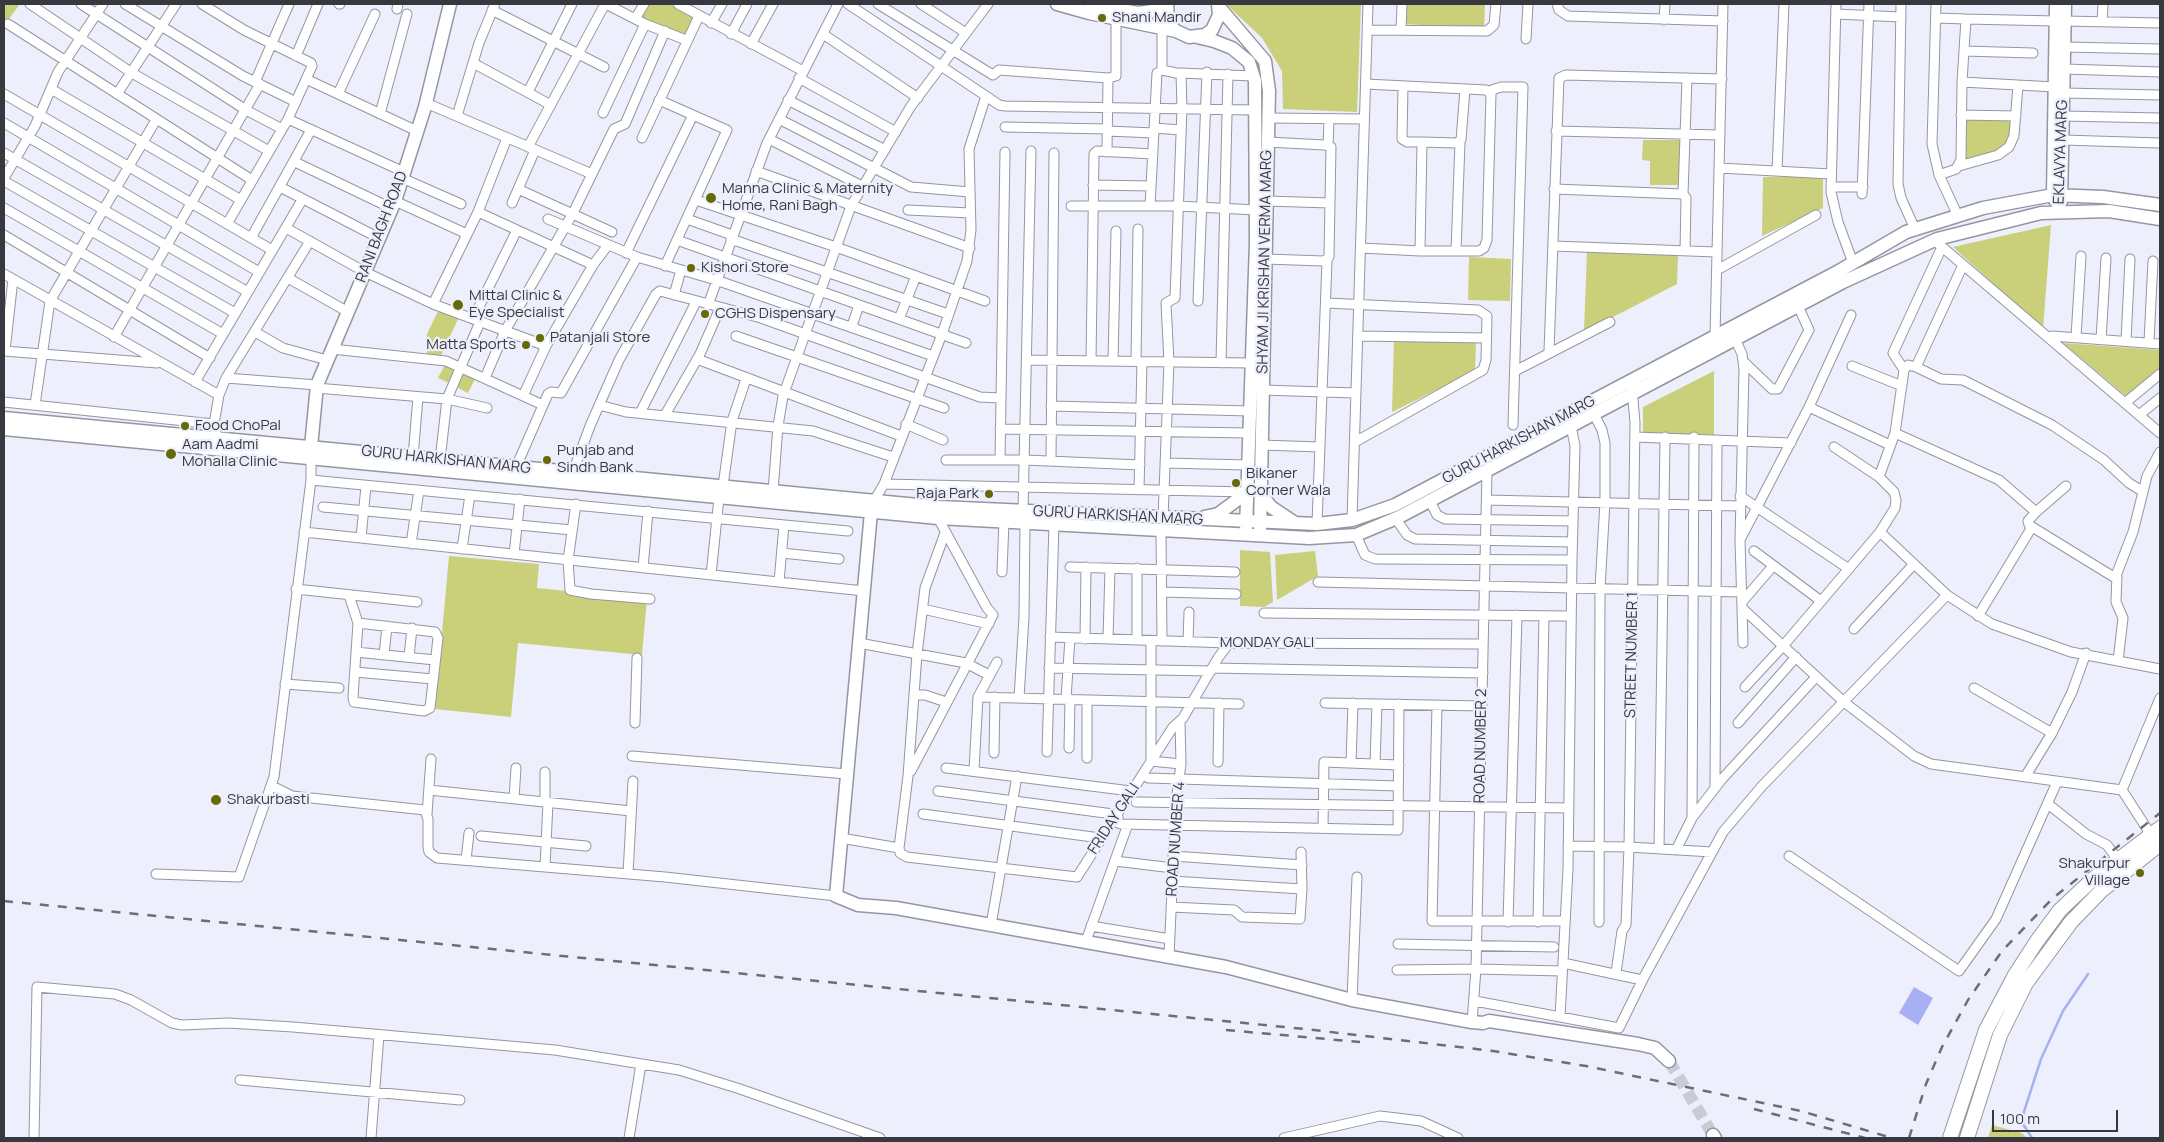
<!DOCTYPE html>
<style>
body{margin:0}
#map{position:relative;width:2164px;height:1142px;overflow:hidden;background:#edf0fc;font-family:Manrope,sans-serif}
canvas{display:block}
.frame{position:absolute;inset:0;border:5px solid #38393e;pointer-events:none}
.scale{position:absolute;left:1992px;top:1110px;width:126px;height:22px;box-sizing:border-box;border:2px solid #38393e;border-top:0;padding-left:6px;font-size:15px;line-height:18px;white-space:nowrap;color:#38393e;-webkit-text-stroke:4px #edf0fc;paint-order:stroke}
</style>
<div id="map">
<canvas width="2164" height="1142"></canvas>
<div class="frame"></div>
<div class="scale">100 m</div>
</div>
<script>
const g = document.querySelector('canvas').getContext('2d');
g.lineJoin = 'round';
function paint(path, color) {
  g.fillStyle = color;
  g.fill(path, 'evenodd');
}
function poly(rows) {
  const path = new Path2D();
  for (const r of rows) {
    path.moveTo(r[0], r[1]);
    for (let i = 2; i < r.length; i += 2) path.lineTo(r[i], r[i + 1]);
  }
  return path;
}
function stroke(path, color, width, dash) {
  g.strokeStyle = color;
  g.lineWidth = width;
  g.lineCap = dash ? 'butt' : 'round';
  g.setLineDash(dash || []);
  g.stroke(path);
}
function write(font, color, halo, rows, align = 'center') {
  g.font = font + ' Manrope,sans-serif';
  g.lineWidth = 4.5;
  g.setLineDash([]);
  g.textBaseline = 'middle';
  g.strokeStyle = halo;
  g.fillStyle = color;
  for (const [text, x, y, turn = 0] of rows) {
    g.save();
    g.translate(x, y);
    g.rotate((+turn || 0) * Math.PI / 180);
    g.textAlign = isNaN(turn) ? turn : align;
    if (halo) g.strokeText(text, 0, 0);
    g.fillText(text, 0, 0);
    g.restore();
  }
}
const green = poly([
 [4,4,20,4,8,20,4,19],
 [646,4,676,4,697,16,685,38,637,18],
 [1226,4,1361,4,1357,112,1283,109,1282,71,1262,38],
 [1404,4,1485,4,1484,28,1403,24],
 [1965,117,2010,118,2011,137,2004,149,1987,157,1964,160],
 [1643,140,1682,140,1682,185,1650,185,1650,161,1642,160],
 [1763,177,1823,177,1823,208,1762,236],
 [2051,225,2043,329,1953,247],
 [1587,252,1678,255,1677,284,1584,332],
 [1469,257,1511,259,1510,301,1468,300],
 [439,309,459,317,440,358,427,357,427,334],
 [1394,340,1476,342,1475,371,1392,412],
 [2063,343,2160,350,2160,371,2127,397],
 [446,362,459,369,451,384,438,378],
 [462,370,476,377,468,393,454,386],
 [1714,371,1714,435,1643,433,1643,407],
 [1240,550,1270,552,1273,602,1264,607,1240,606],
 [1315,551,1318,576,1277,600,1275,555],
 [449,556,539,564,537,588,647,599,642,655,518,643,511,717,435,709],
 [1992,1125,2022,1133,2027,1138,1988,1138]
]);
const water = poly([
 [1914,987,1933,998,1918,1025,1899,1013]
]);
const stream = poly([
 [2032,1138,2021,1121,2041,1059,2063,1011,2088,974]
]);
const secondaryTunnel = poly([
 [1669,1061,1713,1135]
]);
const street = poly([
 [30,4,132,73,269,151],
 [81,4,246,110,282,129],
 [125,4,243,76,296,102],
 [202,4,244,30,311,63,312,66,288,119,227,224],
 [339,4,340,4],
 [606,4,645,24,686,40],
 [678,4,803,71],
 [848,4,986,96,969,149,971,230,967,261,942,334,884,484,874,501],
 [878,4,993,75,999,70,1108,78,1116,76,1116,19],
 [921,4,966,33],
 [1557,4,1559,10,1568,16,1723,21],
 [1836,4,1831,192,1838,222,1853,263],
 [1901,4,1898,184,1901,198,1915,229],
 [1936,4,1932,144,1939,175,1958,216],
 [397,9,398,4],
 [492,10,604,67],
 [1836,14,1901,17],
 [1936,18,1966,19],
 [635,19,644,4],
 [1664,20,1665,4],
 [2065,21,2160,23],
 [2102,22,2103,4],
 [711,23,722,4],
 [8,24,252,180],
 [1162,28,1162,70,1181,74,1182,108,1175,298,1166,303,1169,362,1163,518],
 [1367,30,1487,31,1494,25,1496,4],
 [1401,30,1402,4],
 [731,34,747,4],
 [823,34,918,98],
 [1526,39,1528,4],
 [751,44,773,4],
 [2064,47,2160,49],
 [1964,51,2033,53],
 [296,56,318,4],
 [473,63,551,105],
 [2064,69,2160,72],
 [1180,73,1253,76],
 [799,78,896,132],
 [306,79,417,131],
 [255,82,289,4],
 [1962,82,2055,87],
 [1403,86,1402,139,1407,142,1422,142,1457,143,1461,140,1465,89],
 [51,89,241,200],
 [1489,91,1501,87,1523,87,1513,425],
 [528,92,572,4],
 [2064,93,2160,95],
 [4,94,272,250],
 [117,94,176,4],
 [338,94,375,14],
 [986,96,999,105,1005,106,1255,110],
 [659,100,727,130,665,266],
 [788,100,885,150],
 [426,103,592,174],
 [603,113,645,24],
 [380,114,407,14],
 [1961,115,2016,116],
 [457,116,479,43,495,4],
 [2063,116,2160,118],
 [1268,118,1364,119],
 [288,119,404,172],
 [779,119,911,187,970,192],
 [4,123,259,272],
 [1005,127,1107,129],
 [1154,128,1181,130],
 [1107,131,1154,133],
 [1556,131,1720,135],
 [642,138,699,16],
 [769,139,862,186],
 [2063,140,2160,143],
 [1328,146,1329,120],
 [528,147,605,4],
 [1107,152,1108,78],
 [4,153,248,292],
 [295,162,391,208],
 [1959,166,1998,155,2009,147,2014,136,2018,85],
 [1719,168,1831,174],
 [756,171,970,248],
 [1777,171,1784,4],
 [1939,175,1956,169,1961,160,1962,82,1966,19,2056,21],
 [4,178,35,126,58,72,103,4],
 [402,178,461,204],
 [4,181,235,313],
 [1093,185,1151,186],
 [280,187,379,238],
 [1831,187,1863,187],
 [518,189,612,232],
 [1554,189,1683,194,1686,198,1685,251],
 [1683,194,1687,78],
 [1862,194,1869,4],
 [696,200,836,247,985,301],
 [395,201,467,234],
 [1266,201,1330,203],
 [512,203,535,150],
 [1071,206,1178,206,1256,210],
 [1150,206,1157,73],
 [4,208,223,334],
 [908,210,970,213],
 [478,212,593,265,608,245],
 [548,219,637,257,716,280,933,356],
 [687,219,732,235],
 [286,228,365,272,433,304,546,346],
 [4,235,210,358],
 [251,238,311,130],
 [731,239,948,314],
 [677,240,966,343],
 [1934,240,2160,433],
 [1553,246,1717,252],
 [1361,248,1420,251,1479,251,1484,248,1487,240,1491,94,1486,90,1366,84],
 [1420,251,1422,142],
 [1456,251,1460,142],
 [626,253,693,115],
 [1265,259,1324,261,1329,257,1331,147,1325,145,1267,142],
 [1717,270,1816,215],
 [4,274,219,395,214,424,218,442],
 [288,278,348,312],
 [674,295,681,270],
 [1198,301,1207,72],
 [1326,303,1478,310,1487,316,1486,360,1483,370,1355,442],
 [433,304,478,212,507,138],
 [708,305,767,143,838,4],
 [473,319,517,230],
 [899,319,916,276],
 [852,326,859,305],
 [255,332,283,348,327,360],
 [736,336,944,408],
 [1358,336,1486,338],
 [1715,336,1723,4],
 [2052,336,2160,344],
 [114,337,260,84],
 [2076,337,2081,256],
 [1735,339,1742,354,1744,369,1740,540,1743,643],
 [2101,339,2106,258],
 [2126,341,2130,259],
 [2149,342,2153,261],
 [332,349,446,361,543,405],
 [4,351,157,363],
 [5,351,13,279],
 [1549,351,1559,78,1566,75,1722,79],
 [697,359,901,436],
 [1027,360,1252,363],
 [1091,361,1094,154,1097,151,1153,154],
 [1113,361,1116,231],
 [1136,361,1138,229],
 [1744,362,1772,389,1778,389,1809,330,1798,306],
 [1221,363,1228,74],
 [1852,366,1902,386],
 [1916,367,1941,379,1963,380,2052,425,2104,460,2129,483,2142,491],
 [1904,370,1893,353,1942,247],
 [1515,371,1610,322],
 [226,378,317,385],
 [485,378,505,331,573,213,614,129,625,124,665,31],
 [195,382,302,200],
 [316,388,447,399,487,408],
 [1632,388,1635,423,1629,847,1712,852],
 [1262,390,1356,393],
 [219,395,226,378,310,241],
 [523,396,546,346,593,265],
 [4,402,214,424],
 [2125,403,2160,374],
 [35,405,50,301,156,120],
 [599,405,626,412,813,431,893,457],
 [1051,406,1250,411],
 [1809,407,1890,445],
 [640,413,696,302],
 [1594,414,1602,430,1605,443,1605,502,1600,588,1599,922],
 [665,415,700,354,720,308],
 [2139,415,2160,398],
 [906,424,943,440],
 [1000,429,1249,433],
 [1895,433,1999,480,2036,512,2028,521,2029,525,2117,579],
 [1635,437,1791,443],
 [1261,445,1320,447],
 [1834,447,1879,477],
 [413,457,418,397],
 [440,460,447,399,480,322],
 [946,460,1025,460,1140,465],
 [1000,460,1005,152],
 [1051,461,1054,153],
 [1165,463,1248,465],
 [516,467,548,394,551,392,561,393,637,257],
 [573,472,590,426,619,360,656,294,660,291,761,318,980,397,1000,398],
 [311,480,848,531],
 [884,484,1248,492],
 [723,486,732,421,746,379],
 [1139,490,1142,362],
 [773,491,778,426,783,396,851,206,911,106,988,4],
 [1740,496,1849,569],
 [1487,500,1740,506],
 [1430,501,1437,515,1445,519,1573,521],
 [576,504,568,560,570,590,591,594,650,599],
 [323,507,572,530],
 [1023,511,1031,151],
 [2036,512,2066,486],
 [1396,519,1407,535,1415,539,1572,542],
 [1352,520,1368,4],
 [1317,524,1327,261],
 [1161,530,1162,641],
 [304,532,864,591],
 [1880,532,1947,595,1992,624,2071,652,2118,661,2123,618,2116,602,2117,573,2133,532,2147,476,2160,452],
 [945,533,925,588,917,654,908,776,899,848,900,853,907,857,1077,877,1173,727,1183,718,1218,658,1229,643],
 [1356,535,1365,555,1375,559,1572,560],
 [361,538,366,486],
 [1741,538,1809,407,1851,315],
 [411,544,419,490],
 [462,549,470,495],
 [1754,551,1821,601],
 [782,553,839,559],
 [514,554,520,499],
 [1070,567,1235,572],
 [643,568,648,511],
 [1002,572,1004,521],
 [711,575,719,498],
 [779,582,784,525],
 [1318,582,1742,592],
 [296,589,417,602],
 [1162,592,1236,594],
 [349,595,358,623,353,697,354,702,424,711,430,708,438,638,435,632,358,623],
 [1742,602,1773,566],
 [1742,608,1844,702,1914,756,1931,764,2122,790,2151,835],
 [923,609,989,624],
 [1264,613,1571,616],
 [1978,616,2032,527],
 [1854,629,1914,564],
 [1050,637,1229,643,1483,644],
 [1085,639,1086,567],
 [1108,639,1110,568],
 [1137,640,1137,568],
 [1188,642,1189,612],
 [859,643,966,663,989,675],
 [356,652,435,660],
 [384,655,387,626],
 [409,657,412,628],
 [2118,661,2160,669],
 [1049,668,1211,671],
 [1212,668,1483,673],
 [355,672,433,679],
 [285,684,339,688],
 [1745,687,1783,646,1880,532,1895,508,1896,500,1894,492,1879,477,1895,433,1904,370,1908,365,1916,367,1963,265],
 [1974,688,2052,733],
 [914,695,925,695,946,702],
 [978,697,1239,704],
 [1019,698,1024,617,1025,522],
 [1066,699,1070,638],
 [1087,700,1087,758],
 [1325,703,1482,706],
 [1437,705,1432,921,1565,921],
 [635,723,637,658],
 [1738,723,1796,657],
 [1069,748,1070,699],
 [1047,752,1054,524],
 [994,753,995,697],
 [632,756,847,774],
 [1151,761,1151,641],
 [1151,761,1181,764],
 [1218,762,1219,703],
 [1351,763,1353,703],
 [1375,764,1377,704],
 [946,768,1131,791],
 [974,770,978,697,997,662],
 [911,771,993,615,987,608,938,518],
 [545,772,545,802],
 [2025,777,2052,733,2072,692,2086,653],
 [1148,778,1398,786],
 [272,786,292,796,425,810,428,819,428,847,429,852,437,858,665,877,836,896],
 [1715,788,1717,440],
 [429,790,631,811],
 [2122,790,2160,698],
 [938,791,1113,814,1118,817,1118,823,1121,824,1398,830,1399,704],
 [514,799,516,768],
 [1136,802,1569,808],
 [2048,804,2086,834,2107,845,2118,860],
 [427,814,431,759],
 [923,814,1100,838],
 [1692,818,1694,437],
 [1323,828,1324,762,1399,765],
 [481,836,586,846],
 [841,838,899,848],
 [1568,846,1629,847,1626,925,1622,931,1616,973],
 [1659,849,1665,437],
 [1676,850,1692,818,1722,779,1816,677],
 [1173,856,1302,865],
 [1789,856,1959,971,1996,919,2057,782],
 [466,860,469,833],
 [1115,861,1173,868],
 [545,867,548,802],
 [156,874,239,877,274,777,311,480,311,457],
 [628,874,633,781],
 [1172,881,1302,889],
 [1171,907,1234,910,1242,917,1300,919,1302,889,1301,852],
 [1508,922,1517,615],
 [1538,922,1544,616],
 [991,925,1017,776],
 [1091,926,1170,939],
 [1086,941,1128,824],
 [1398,944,1554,947],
 [1169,956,1176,802,1181,764,1180,722],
 [1563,963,1642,980],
 [1397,970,1476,969,1562,971],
 [1352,1000,1357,877],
 [1475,1001,1619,1028,1644,977,1723,832,1762,786,1947,595],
 [1560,1017,1568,869,1572,560,1575,446,1571,426],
 [1472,1022,1476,969,1487,471],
 [240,1080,460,1100],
 [34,1138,37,987,115,994,131,1000,172,1023,182,1025,228,1023,293,1027,555,1050,679,1070,740,1089,880,1138],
 [371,1138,379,1035],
 [629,1138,641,1064],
 [1284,1138,1380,1116,1421,1121,1458,1138]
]);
const secondary = poly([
 [1057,4,1089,13,1176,31],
 [1090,4,1138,13,1159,10,1167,4],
 [1167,4,1168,19,1171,26,1176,31,1189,37,1205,35,1212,30,1219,15,1218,4],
 [1219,7,1265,61,1269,91,1260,530],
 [1197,37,1214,41,1232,48,1249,62,1255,81,1256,243,1246,529],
 [2056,202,2053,195,2056,4],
 [2061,202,2065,4],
 [4,418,939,507,1317,524,1352,520,1395,505,1839,271,1906,232,1983,208,2053,195,2103,197,2160,205],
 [4,429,938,518,1309,538,1356,535,1399,517,1843,282,1937,239,2041,213,2109,211,2160,219],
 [311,447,317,385,395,201,425,107,450,4],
 [1260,493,1271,507,1295,523],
 [871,512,836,896,858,905,896,908,1226,967,1352,1000,1472,1022,1483,1023,1489,1021,1638,1044,1655,1048,1669,1061],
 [1204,517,1218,514,1248,492],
 [1713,1135,1715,1138]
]);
const primary = poly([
 [1950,1138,1986,1030,2015,975,2037,941,2060,910,2093,879,2160,828],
 [1967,1138,2000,1035,2026,983,2071,922,2102,890,2160,844]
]);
const rail = poly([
 [4,901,1305,1029,1493,1051,1586,1066,1801,1111,1892,1138],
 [1226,1030,1360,1042],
 [1754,1109,1865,1138],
 [1909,1138,1926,1084,1942,1047,1968,1000,2002,951,2053,898,2160,813]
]);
const markers = [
 [1102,18,5,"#666908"],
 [711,198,6,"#666908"],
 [691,268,5,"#666908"],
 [458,305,6,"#666908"],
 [705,314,5,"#666908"],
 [540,338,5,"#666908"],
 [526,345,5,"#666908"],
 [185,426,5,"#666908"],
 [171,454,6,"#666908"],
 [547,460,5,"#666908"],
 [1236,483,5,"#666908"],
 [989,494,5,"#666908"],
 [216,800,6,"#666908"],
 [2140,873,5,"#666908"]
];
const poiNames = [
 ["Shani Mandir",1112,18],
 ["Manna Clinic & Maternity",722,189],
 ["Home, Rani Bagh",722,206],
 ["Kishori Store",701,268],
 ["Mittal Clinic &",469,296],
 ["Eye Specialist",469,313],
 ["CGHS Dispensary",715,314],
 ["Patanjali Store",550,338],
 ["Matta Sports",516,345,"right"],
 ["Food ChoPal",195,426],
 ["Aam Aadmi",182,445],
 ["Mohalla Clinic",182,462],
 ["Punjab and",557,451],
 ["Sindh Bank",557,468],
 ["Bikaner",1246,474],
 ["Corner Wala",1246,491],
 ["Raja Park",979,494,"right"],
 ["Shakurbasti",227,800],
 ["Shakurpur",2130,864,"right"],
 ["Village",2130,881,"right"]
];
const streetNames = [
 ["EKLAVYA MARG",2061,152,-88],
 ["RANI BAGH ROAD",382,227,-69],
 ["SHYAM JI KRISHAN VERMA MARG",1265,262,-89],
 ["GURU HARKISHAN MARG",1519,440,-28],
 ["GURU HARKISHAN MARG",446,460,6],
 ["GURU HARKISHAN MARG",1118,516,3],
 ["MONDAY GALI",1267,643],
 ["STREET NUMBER 1",1632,655,-89],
 ["ROAD NUMBER 2",1481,746,-89],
 ["FRIDAY GALI",1114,819,-57],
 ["ROAD NUMBER 4",1176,839,-86]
];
paint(green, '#cacf79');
paint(water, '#a6b0f3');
stroke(stream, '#a6b0f3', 2.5);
stroke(secondaryTunnel, '#c9cbd6', 12, [12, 6]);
stroke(street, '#9496a2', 11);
stroke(secondary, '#9496a2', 15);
stroke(primary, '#9496a2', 16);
stroke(street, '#fff', 9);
stroke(secondary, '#fff', 12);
stroke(primary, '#fff', 14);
stroke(rail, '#6c6e75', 2.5, [9, 9]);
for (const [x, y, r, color] of markers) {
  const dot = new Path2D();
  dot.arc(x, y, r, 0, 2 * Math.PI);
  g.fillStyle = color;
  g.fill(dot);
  stroke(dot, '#edf0fc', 2);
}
write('15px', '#38393e', '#edf0fc', poiNames, 'left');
write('15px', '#38393e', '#edf0fc', streetNames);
</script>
